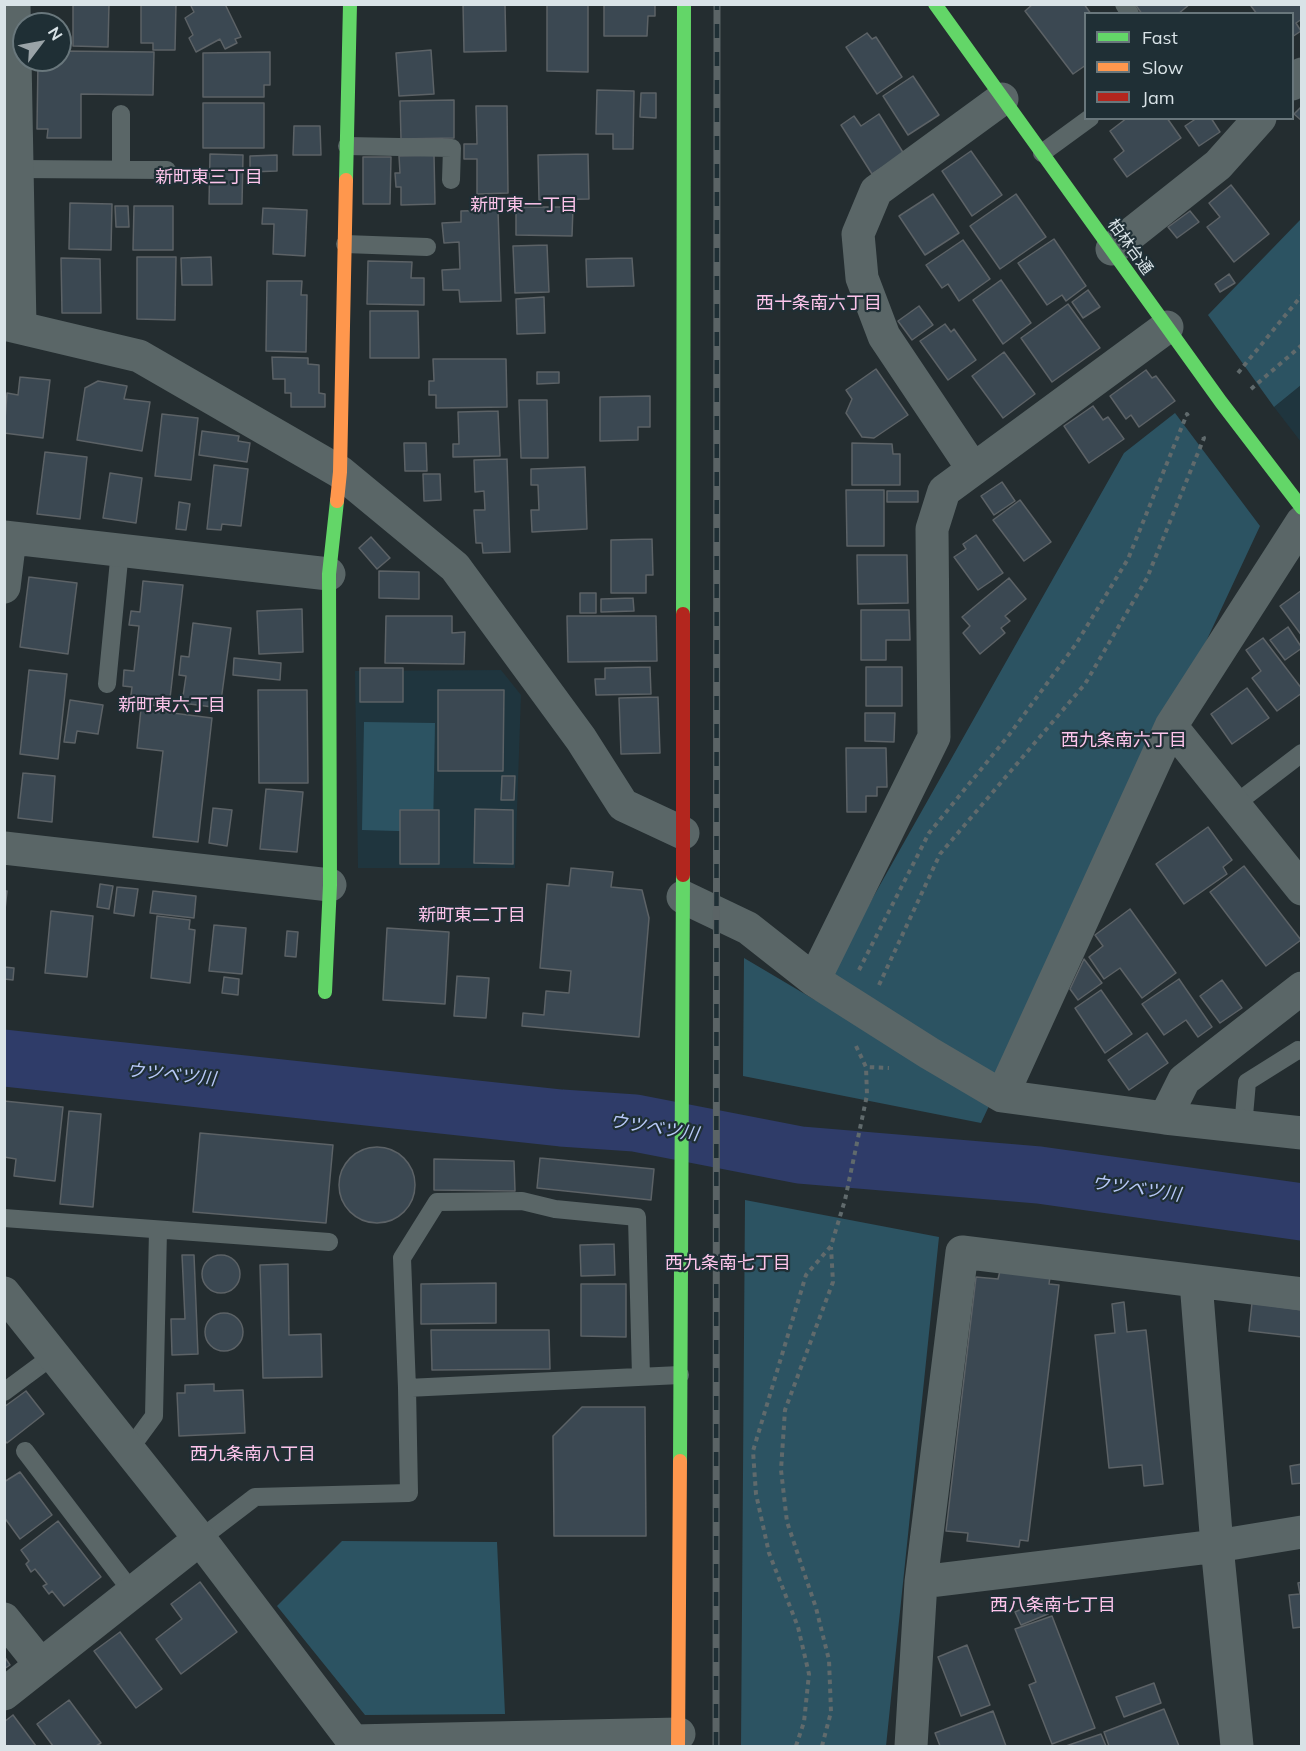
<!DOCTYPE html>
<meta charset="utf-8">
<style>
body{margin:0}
#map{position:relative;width:1306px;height:1751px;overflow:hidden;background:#242d30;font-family:Mulish,sans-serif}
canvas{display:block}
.frame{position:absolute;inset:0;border:6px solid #d9e3e7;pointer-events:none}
.legend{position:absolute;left:1084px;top:12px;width:210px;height:108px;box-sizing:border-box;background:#1f2f35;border:2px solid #69777c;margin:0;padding:8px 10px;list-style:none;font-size:18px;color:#d9e3e7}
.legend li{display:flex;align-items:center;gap:12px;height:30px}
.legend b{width:30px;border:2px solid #69777c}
.north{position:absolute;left:12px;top:12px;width:60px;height:60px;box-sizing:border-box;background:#1f2f35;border:2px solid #69777c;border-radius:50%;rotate:58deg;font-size:16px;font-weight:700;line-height:24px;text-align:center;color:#d9e3e7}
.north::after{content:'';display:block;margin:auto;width:21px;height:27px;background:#9aa3a7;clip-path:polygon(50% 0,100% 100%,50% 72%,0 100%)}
</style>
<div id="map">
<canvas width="1306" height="1751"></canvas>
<div class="frame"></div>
<ul class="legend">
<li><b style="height:8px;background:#63d668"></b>Fast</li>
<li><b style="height:8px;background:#ff974d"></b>Slow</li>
<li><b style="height:8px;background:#b3261e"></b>Jam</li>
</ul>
<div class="north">N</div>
</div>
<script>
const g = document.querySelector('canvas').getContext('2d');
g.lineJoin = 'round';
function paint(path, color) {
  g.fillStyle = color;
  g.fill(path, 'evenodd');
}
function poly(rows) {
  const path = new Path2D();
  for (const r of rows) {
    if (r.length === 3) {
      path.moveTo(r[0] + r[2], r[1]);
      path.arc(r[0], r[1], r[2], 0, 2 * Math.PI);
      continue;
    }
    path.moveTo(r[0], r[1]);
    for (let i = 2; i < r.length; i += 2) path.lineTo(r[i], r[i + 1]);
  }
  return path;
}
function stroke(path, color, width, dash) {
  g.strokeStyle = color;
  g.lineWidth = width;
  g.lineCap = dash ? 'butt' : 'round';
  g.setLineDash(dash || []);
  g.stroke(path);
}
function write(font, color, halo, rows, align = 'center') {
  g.font = font + ' Mulish,"Noto Sans JP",sans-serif';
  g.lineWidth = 4.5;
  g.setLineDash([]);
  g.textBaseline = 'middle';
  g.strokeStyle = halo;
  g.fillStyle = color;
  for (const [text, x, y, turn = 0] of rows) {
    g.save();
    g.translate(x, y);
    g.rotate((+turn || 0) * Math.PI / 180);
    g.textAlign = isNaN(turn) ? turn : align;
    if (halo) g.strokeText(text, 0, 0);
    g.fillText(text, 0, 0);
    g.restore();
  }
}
const built = poly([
 [1301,385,1301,442,1274,407],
 [501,670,521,695,515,868,358,868,355,671]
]);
const green = poly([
 [1301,219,1301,385,1274,407,1208,315],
 [1175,413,1260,526,981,1123,743,1076,744,958,815,1000,1124,453],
 [364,722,435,723,433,832,362,830],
 [745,1200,939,1237,886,1746,741,1746],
 [342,1541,497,1542,505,1714,365,1715,277,1606]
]);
const river = poly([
 [4,1058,561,1118,635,1123,800,1155,1039,1175,1302,1212]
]);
const building = poly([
 [73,4,109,4,108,47,73,46,73,4],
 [141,4,176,4,175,50,153,50,153,43,141,43,141,4],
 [190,4,225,4,241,37,235,39,237,43,225,49,220,39,196,52,189,38,193,35,185,18,194,12,190,4],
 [463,4,505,4,506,51,464,52,463,4],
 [547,4,588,4,588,72,547,71,547,4],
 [604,4,655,4,655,16,648,16,647,36,604,36,604,4],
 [1033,4,1084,4,1091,14,1086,14,1086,65,1073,74,1025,11,1033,4],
 [1135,4,1190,4,1178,14,1142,14,1135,4],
 [1253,4,1302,4,1302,19,1296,23,1301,31,1292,37,1292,14,1257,14,1251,6,1253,4],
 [867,33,872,39,876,37,902,77,877,94,846,47,867,33],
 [431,50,434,94,399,96,396,53,431,50],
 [60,51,154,52,153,95,81,94,81,138,47,138,48,129,37,129,38,60,60,60,60,51],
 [270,52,270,85,264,85,264,97,203,97,203,53,270,52],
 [913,76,939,115,908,135,883,96,913,76],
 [597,90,634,91,633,149,613,149,613,134,596,134,597,90],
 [641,93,656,93,656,118,640,117,641,93],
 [454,100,454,138,401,139,400,101,454,100],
 [203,103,264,103,264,148,203,148,203,103],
 [476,106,507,106,508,193,477,194,477,159,464,159,464,144,477,144,476,106],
 [1302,106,1302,121,1294,114,1302,106],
 [879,114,904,154,872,174,841,125,854,116,861,126,879,114],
 [1127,118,1167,118,1181,138,1127,177,1114,159,1124,151,1110,131,1127,118],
 [1197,118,1211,118,1220,132,1199,146,1185,126,1197,118],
 [294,126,320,126,321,155,293,155,294,126],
 [971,151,1002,195,972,216,942,171,971,151],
 [210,154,243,155,242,204,209,204,210,154],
 [588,154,589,199,539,200,538,155,588,154],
 [277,155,277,171,250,172,250,156,277,155],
 [434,155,435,204,401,205,401,187,396,187,395,173,400,173,399,156,434,155],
 [363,157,391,157,390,204,363,204,363,157],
 [1231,185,1269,234,1234,262,1207,227,1220,217,1209,203,1231,185],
 [933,194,959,233,925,255,899,216,933,194],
 [1016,194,1046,237,1000,269,970,226,1016,194],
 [70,203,112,204,111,250,69,249,70,203],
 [115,206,128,206,129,227,116,227,115,206],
 [134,206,173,206,173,250,133,250,134,206],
 [516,207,573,207,572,236,516,235,516,207],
 [263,208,307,210,305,256,273,254,274,224,262,224,263,208],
 [498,210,501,301,460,302,459,290,443,290,442,270,460,269,459,242,444,243,442,223,461,222,461,211,498,210],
 [1190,211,1199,222,1177,238,1168,227,1190,211],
 [1054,239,1086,286,1066,301,1062,295,1047,305,1018,263,1054,239],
 [963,240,990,279,959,301,948,284,942,288,926,265,963,240],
 [547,245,549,292,515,293,513,246,547,245],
 [137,257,176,257,175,320,137,319,137,257],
 [211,257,212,285,182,285,181,258,211,257],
 [61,258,100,259,101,313,62,313,61,258],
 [632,258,634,286,587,287,586,259,632,258],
 [368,261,412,262,411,278,424,278,424,305,367,304,368,261],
 [1229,274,1235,283,1220,292,1215,284,1229,274],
 [1001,280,1031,323,1003,344,973,300,1001,280],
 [267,281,302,281,301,295,307,295,306,352,266,351,267,281],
 [1088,290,1100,307,1083,318,1072,302,1088,290],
 [544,297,545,333,517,334,516,299,544,297],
 [1068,304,1100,348,1052,382,1021,338,1068,304],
 [919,306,933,325,912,340,898,321,919,306],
 [370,311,418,311,419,358,370,358,370,311],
 [945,324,951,332,954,329,976,360,948,380,920,341,945,324],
 [1004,352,1035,394,1003,418,972,376,1004,352],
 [272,357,308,358,308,364,319,365,319,393,325,394,325,407,291,407,291,393,285,393,285,379,273,379,272,357],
 [433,359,506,359,507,407,436,408,436,395,429,395,429,381,434,381,433,359],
 [876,369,908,415,874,438,862,437,846,413,852,399,846,390,876,369],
 [1146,370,1152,378,1156,376,1175,401,1139,427,1131,415,1126,419,1110,396,1146,370],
 [537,372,559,372,559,383,537,384,537,372],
 [20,377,50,380,43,438,4,433,7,393,18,395,20,377],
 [98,381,127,386,124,399,150,402,142,451,77,440,85,388,98,381],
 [650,396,650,427,638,427,638,440,600,441,600,397,650,396],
 [519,400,547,400,548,458,521,458,519,400],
 [1093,406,1103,420,1108,417,1124,439,1089,463,1064,426,1093,406],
 [498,411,500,456,453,457,453,444,459,444,458,412,498,411],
 [162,414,198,418,191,480,155,476,162,414],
 [202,431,239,436,238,441,250,443,247,462,199,455,202,431],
 [404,443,426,443,427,471,405,471,404,443],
 [852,443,892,444,893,454,900,454,900,485,852,485,852,443],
 [45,452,87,457,80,519,37,514,45,452],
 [507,459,510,552,483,553,482,543,476,543,474,510,485,510,484,491,475,492,474,460,507,459],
 [214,465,248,469,241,526,222,524,221,530,207,529,214,465],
 [585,467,587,529,532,532,531,510,539,510,538,485,531,485,531,469,585,467],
 [110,473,142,478,136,523,103,518,110,473],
 [423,474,440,474,441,500,424,501,423,474],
 [1002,482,1015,501,994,515,981,496,1002,482],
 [846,490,884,490,884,546,847,546,846,490],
 [887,491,918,491,918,502,887,502,887,491],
 [1020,500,1051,542,1024,561,993,520,1020,500],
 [179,502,190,504,186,530,176,529,179,502],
 [976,535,1003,573,978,590,954,557,966,549,963,544,976,535],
 [371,537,390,558,377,569,359,548,371,537],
 [652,539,653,575,646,575,646,593,611,593,611,540,652,539],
 [857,555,907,555,908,603,858,604,857,555],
 [379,571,419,572,419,599,379,598,379,571],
 [29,577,77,583,68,654,20,647,29,577],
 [1009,578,1026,599,1005,616,1010,621,1001,628,1005,633,980,654,963,633,970,626,962,617,1009,578],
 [143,581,183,585,169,707,130,703,132,687,123,686,124,670,134,671,139,626,129,625,131,611,140,612,143,581],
 [1302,590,1302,636,1280,606,1302,590],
 [580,593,596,593,596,613,580,613,580,593],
 [633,598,634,611,601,612,601,599,633,598],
 [302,609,303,652,259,654,257,611,302,609],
 [861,610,909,610,910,640,886,640,886,660,861,660,861,610],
 [386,616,452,616,452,633,465,632,464,664,385,663,386,616],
 [567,616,656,616,657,661,568,662,567,616],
 [193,623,231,628,220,708,182,703,186,676,179,675,181,656,189,657,193,623],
 [1288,627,1302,648,1285,660,1270,640,1288,627],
 [1263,638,1302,689,1302,693,1277,711,1252,678,1261,671,1246,650,1263,638],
 [234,658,281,663,280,680,233,675,234,658],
 [650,667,651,694,596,695,595,679,605,679,605,668,650,667],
 [866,667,902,667,902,706,866,706,866,667],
 [360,668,403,668,403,702,360,702,360,668],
 [29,670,67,674,58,759,20,754,29,670],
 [1247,688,1269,718,1232,744,1211,714,1247,688],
 [258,690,307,690,308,783,259,783,258,690],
 [438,690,504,690,503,771,438,771,438,690],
 [658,697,660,753,621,754,619,698,658,697],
 [70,700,103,705,98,734,77,731,75,743,64,742,70,700],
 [141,709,212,718,198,842,153,837,163,751,137,748,141,709],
 [865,713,895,713,894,742,865,741,865,713],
 [846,748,886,748,887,787,877,787,877,796,866,796,866,812,847,812,846,748],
 [23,773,55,776,52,822,18,818,23,773],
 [502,776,515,776,514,800,501,800,502,776],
 [266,789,303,792,297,852,260,849,266,789],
 [213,808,232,810,227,846,209,843,213,808],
 [475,809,513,810,513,864,474,863,475,809],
 [400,810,439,810,439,864,400,864,400,810],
 [1208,827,1232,860,1223,867,1227,874,1184,904,1156,864,1208,827],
 [1244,866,1301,940,1266,966,1210,892,1244,866],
 [571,868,613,872,611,887,642,890,649,918,639,1037,522,1026,523,1013,544,1015,546,991,569,993,571,971,540,968,547,884,569,886,571,868],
 [100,884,113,886,109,909,97,907,100,884],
 [117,887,138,889,134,916,114,913,117,887],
 [4,891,7,891,4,919,4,891],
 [153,891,196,896,194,918,150,913,153,891],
 [1130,909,1176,973,1142,998,1120,968,1104,979,1089,957,1103,946,1095,935,1130,909],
 [51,911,93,916,87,977,45,973,51,911],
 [157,916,190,920,189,929,195,930,190,983,151,978,157,916],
 [214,925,246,928,242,974,209,971,214,925],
 [387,928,449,932,445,1004,383,1000,387,928],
 [287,931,298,932,296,957,285,956,287,931],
 [1084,959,1102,983,1078,1000,1070,989,1084,959],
 [4,967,14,968,13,980,4,979,4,967],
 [457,976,489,978,486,1018,454,1016,457,976],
 [224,977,239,979,238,995,222,993,224,977],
 [1179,979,1212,1027,1198,1037,1186,1020,1164,1035,1142,1004,1179,979],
 [1222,980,1242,1008,1220,1023,1200,996,1222,980],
 [1101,990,1132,1034,1105,1053,1075,1008,1101,990],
 [1147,1033,1168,1063,1129,1090,1108,1060,1147,1033],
 [4,1101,63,1107,55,1181,14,1176,16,1159,4,1157,4,1101],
 [69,1111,101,1114,93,1207,60,1204,69,1111],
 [200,1133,333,1145,326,1223,193,1212,200,1133],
 [377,1185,38],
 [540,1158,654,1169,651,1200,537,1188,540,1158],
 [434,1159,514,1161,515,1191,434,1190,434,1159],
 [614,1244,615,1275,581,1276,580,1245,614,1244],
 [221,1274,19],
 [182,1255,194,1255,198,1354,172,1355,171,1319,185,1319,182,1255],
 [288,1264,289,1335,321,1334,322,1377,263,1378,260,1265,288,1264],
 [1000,1271,1050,1277,1049,1284,1059,1285,1028,1541,1020,1540,1019,1547,967,1541,968,1533,946,1531,976,1277,998,1279,1000,1271],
 [496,1283,496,1323,421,1324,421,1284,496,1283],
 [581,1284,626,1284,626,1337,581,1336,581,1284],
 [1124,1302,1127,1332,1146,1330,1163,1484,1144,1486,1142,1465,1109,1468,1095,1335,1115,1333,1112,1304,1124,1302],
 [1252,1303,1302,1310,1302,1337,1249,1331,1252,1303],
 [224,1332,19],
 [431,1330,549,1330,550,1369,432,1370,431,1330],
 [214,1384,214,1391,243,1390,245,1433,179,1436,177,1393,185,1393,185,1385,214,1384],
 [26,1391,44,1414,7,1443,4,1440,4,1407,26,1391],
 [582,1407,645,1407,646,1536,554,1536,553,1436,582,1407],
 [1302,1464,1302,1483,1292,1484,1290,1466,1302,1464],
 [20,1472,52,1515,20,1539,4,1517,4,1482,20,1472],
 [58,1521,101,1577,64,1606,52,1591,49,1594,43,1586,47,1584,35,1569,31,1572,26,1564,29,1561,21,1550,58,1521],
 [200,1582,237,1632,181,1674,156,1639,182,1619,171,1604,200,1582],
 [1302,1582,1302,1627,1293,1628,1289,1595,1300,1594,1298,1583,1302,1582],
 [1042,1600,1048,1614,1021,1625,1015,1612,1042,1600],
 [1052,1616,1095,1728,1052,1744,1029,1685,1036,1682,1015,1629,1052,1616],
 [120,1632,162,1689,136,1708,94,1651,120,1632],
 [967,1645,990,1705,961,1716,938,1657,967,1645],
 [4,1656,10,1665,4,1669,4,1656],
 [1154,1683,1161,1703,1124,1717,1116,1697,1154,1683],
 [69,1700,101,1743,96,1746,53,1746,37,1724,69,1700],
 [1164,1709,1179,1746,1109,1746,1104,1732,1164,1709],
 [993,1711,1006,1746,940,1746,935,1733,993,1711],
 [13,1715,36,1746,4,1746,4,1722,13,1715],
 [1101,1734,1106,1746,1066,1746,1101,1734]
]);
const path = poly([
 [1238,373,1302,295],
 [1251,389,1302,345],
 [859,970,929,833,1009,735,1076,644,1128,559,1187,414,1188,416],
 [879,985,940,854,1085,684,1147,578,1204,438,1202,434],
 [856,1046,866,1067,889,1068],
 [796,1746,804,1722,809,1674,798,1627,769,1553,756,1494,753,1451,806,1275,831,1246,845,1200,867,1095,866,1067],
 [822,1746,831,1712,829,1660,816,1608,787,1522,781,1470,785,1410,833,1282,831,1247]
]);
const lane = poly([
 [1124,4,1130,14],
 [121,114,121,169],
 [347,146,452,148,451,180],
 [1042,153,1090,118],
 [17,169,167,170],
 [345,244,427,247],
 [107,684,120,550],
 [1234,805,1302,753],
 [1243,1127,1247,1082,1298,1050,1302,1051],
 [4,1218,329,1242],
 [641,1377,637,1217,555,1209,522,1201,437,1202,402,1258,407,1388,680,1375],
 [4,1392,54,1355],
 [129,1450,154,1416,158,1230],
 [25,1451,133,1593],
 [200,1539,255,1497,409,1493,407,1388]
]);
const street = poly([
 [14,4,20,327],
 [1292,84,1302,74],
 [1112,249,1218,165,1260,118],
 [4,324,139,356,340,472,455,567,581,739,623,805,683,833],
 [973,469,884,336,862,278,858,234,876,191,1002,99],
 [4,537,329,574],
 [4,587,10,538],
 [1171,726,1302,889],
 [4,848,330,885],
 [683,897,748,928,814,980,929,1053,1002,1096,1165,1118,1302,1133],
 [814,980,934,737,932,529,944,491,1167,327],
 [1002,1096,1171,726,1302,522],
 [1165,1118,1184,1080,1302,988],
 [1196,1282,1217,1546,1237,1746],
 [4,1293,200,1539,353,1741,356,1746],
 [921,1582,1217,1546,1302,1532],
 [4,1619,41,1665],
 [4,1694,200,1539],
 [353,1741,679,1734],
 [911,1746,921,1582,962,1252,1302,1294]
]);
const fast = poly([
 [935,4,1221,402,1302,508],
 [346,180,350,4],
 [683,614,684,4],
 [325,992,330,885,329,574,337,501],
 [680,1461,683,875]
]);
const slow = poly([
 [337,501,340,472,346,180],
 [678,1746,680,1461]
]);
const jam = poly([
 [683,875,683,614]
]);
const rail = poly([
 [716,1746,717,4]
]);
const streetNames = [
 ["柏林台通",1130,247,54]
];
const neighbourhoodNames = [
 ["新町東三丁目",209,178],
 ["新町東一丁目",524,206],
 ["西十条南六丁目",819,304],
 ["新町東六丁目",172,706],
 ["西九条南六丁目",1124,741],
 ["新町東二丁目",472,916],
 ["西九条南七丁目",728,1264],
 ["西九条南八丁目",253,1455],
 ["西八条南七丁目",1053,1606]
];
const waterNames = [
 ["ウツベツ川",171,1075,6],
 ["ウツベツ川",654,1128,9],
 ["ウツベツ川",1136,1189,8]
];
paint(built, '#1f353e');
paint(green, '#2c5362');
stroke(river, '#2f3c69', 57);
paint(building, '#3b4852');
stroke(building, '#5c6266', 1.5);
stroke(path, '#606a6c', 4, [4.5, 4.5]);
stroke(lane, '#5a6667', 18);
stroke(street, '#5a6667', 33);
stroke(fast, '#63d668', 14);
stroke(slow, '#ff974d', 14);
stroke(jam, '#b3261e', 14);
stroke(rail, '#5b6466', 7);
stroke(rail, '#1f2f35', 4.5, [14]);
write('16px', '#d9e3e7', '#1f2f35', streetNames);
write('18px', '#fcc4ea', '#1f2f35', neighbourhoodNames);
write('italic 18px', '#b8c9f8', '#1f2f35', waterNames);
</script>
